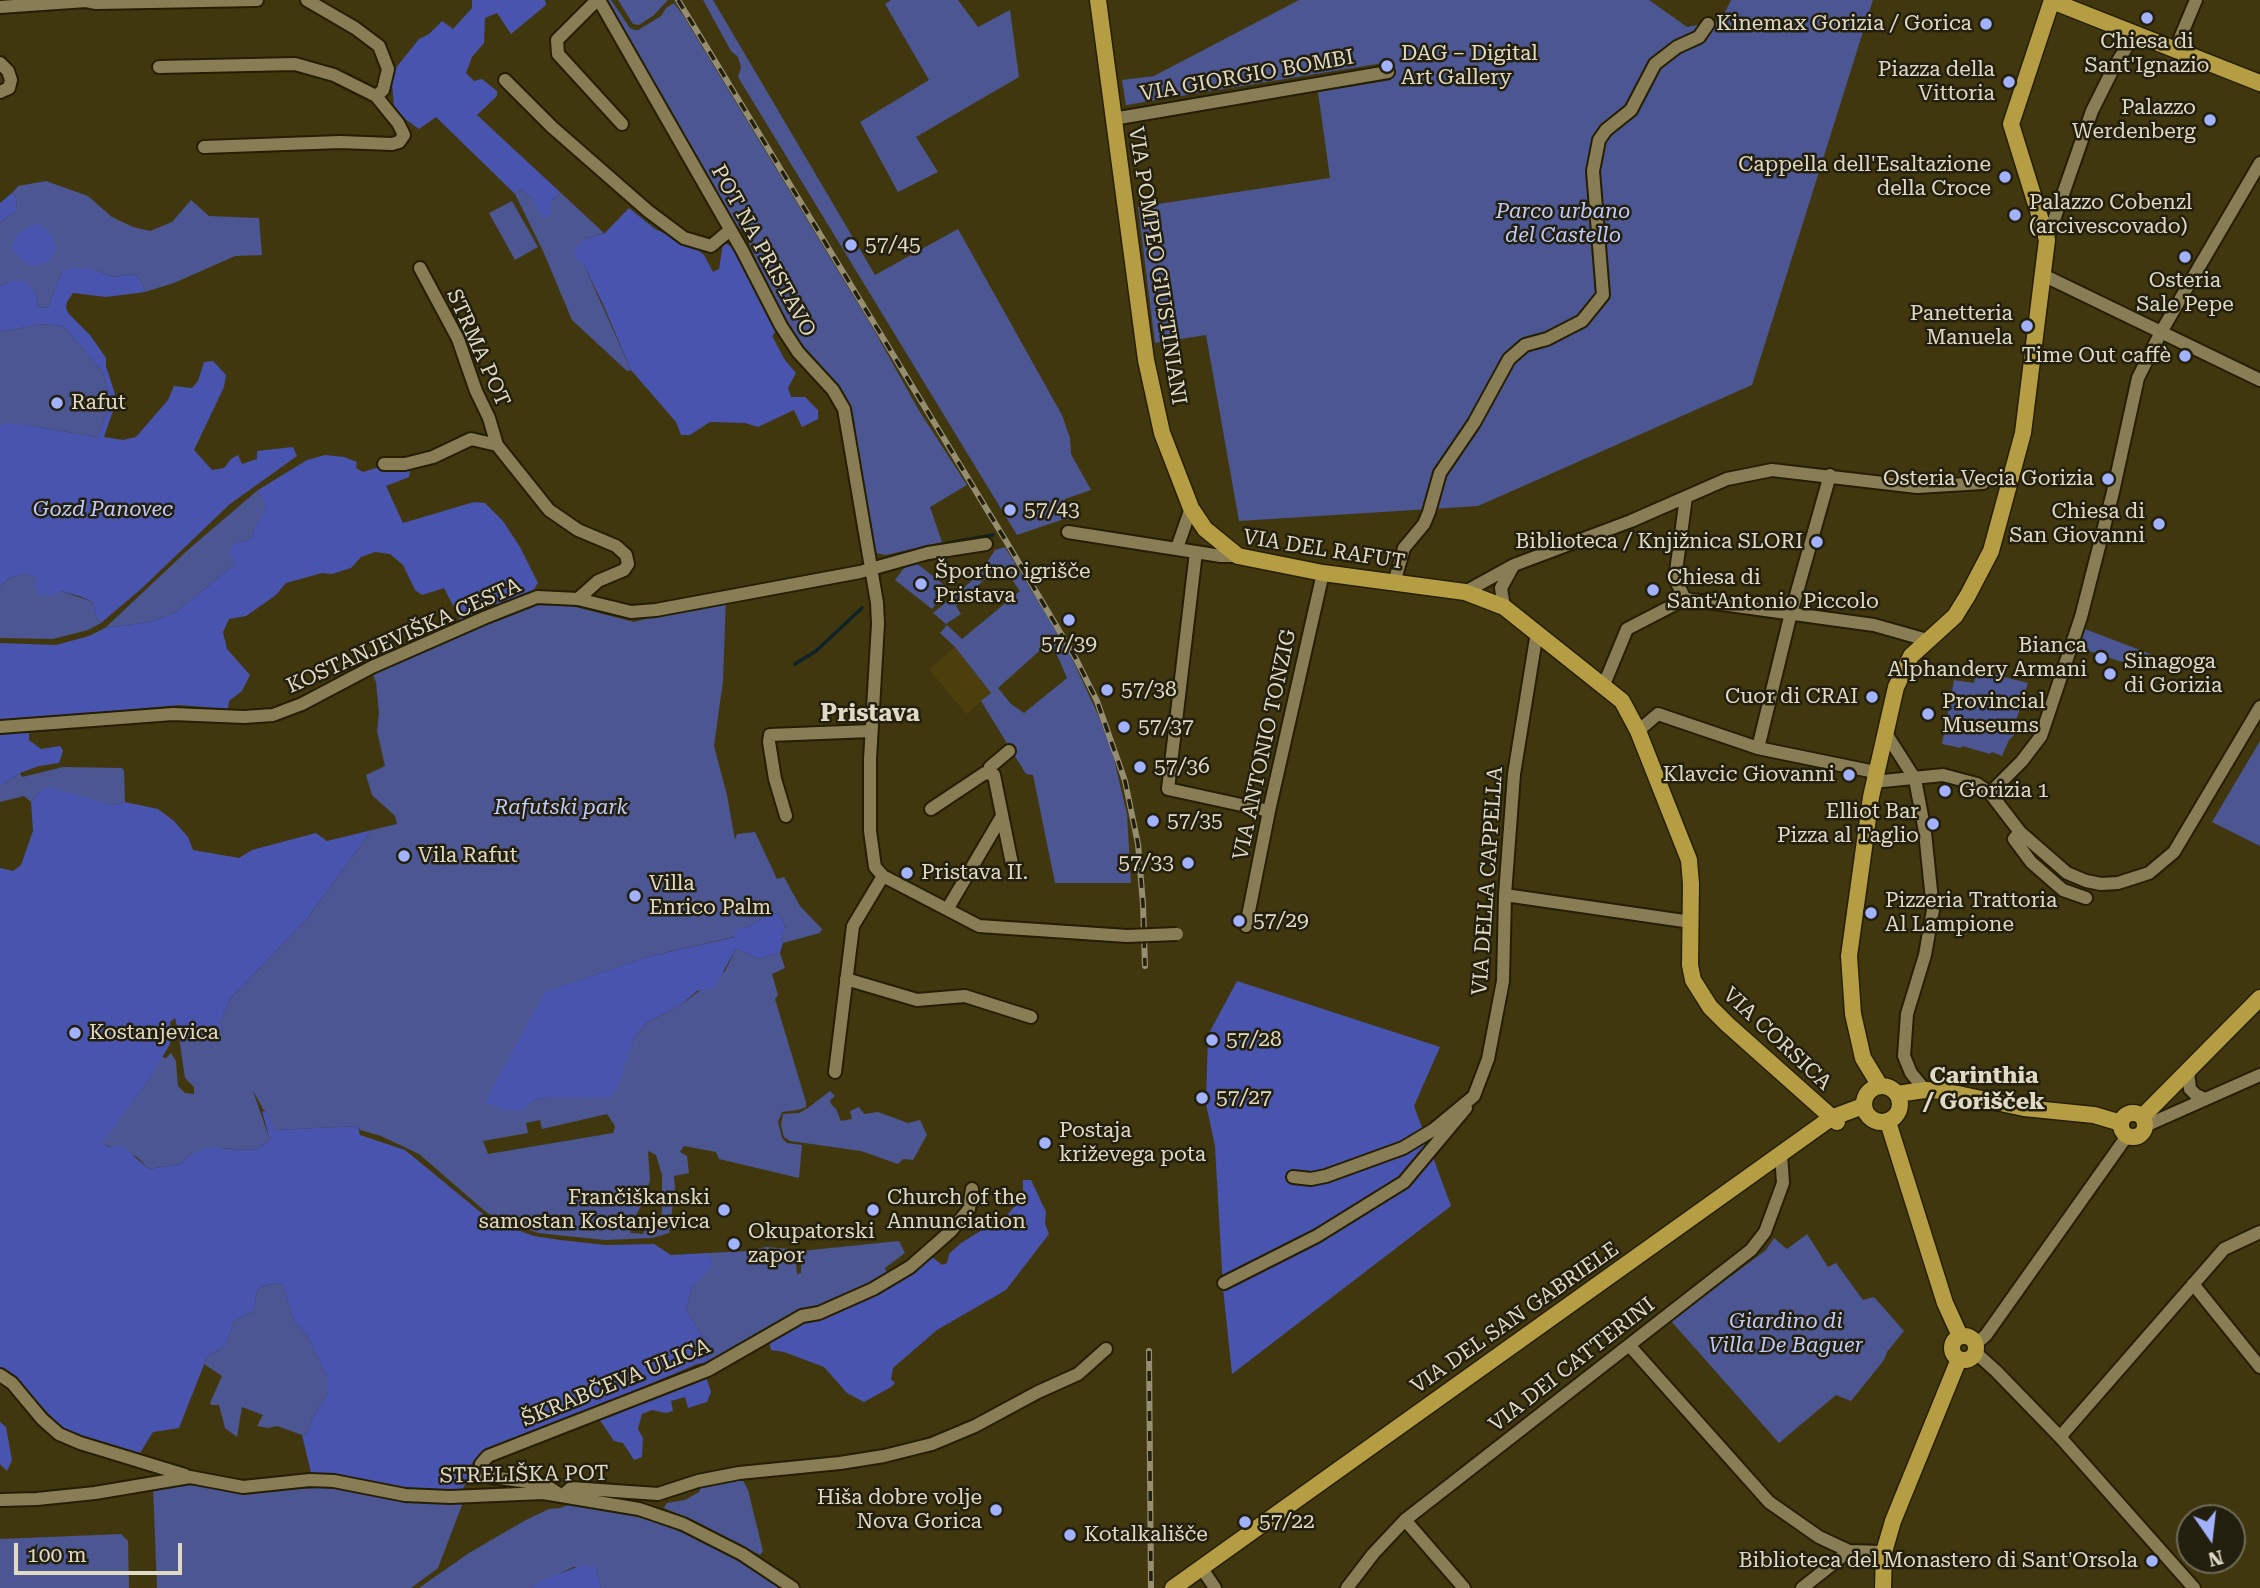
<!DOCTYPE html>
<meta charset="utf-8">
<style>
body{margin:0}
#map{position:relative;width:2260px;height:1588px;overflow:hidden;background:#41370f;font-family:"Roboto Serif",serif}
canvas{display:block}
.north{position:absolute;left:2176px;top:1504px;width:70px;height:70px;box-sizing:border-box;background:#231f0e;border:2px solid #6f6a57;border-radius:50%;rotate:166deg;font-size:19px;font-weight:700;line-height:28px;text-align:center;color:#e0dac5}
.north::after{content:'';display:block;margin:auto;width:24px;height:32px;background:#a2b2fd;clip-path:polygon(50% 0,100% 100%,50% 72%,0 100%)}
.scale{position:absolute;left:14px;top:1543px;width:168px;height:32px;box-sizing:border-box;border:4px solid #e0dac5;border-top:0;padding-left:9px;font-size:21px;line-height:24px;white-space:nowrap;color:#e0dac5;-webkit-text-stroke:5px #231f0e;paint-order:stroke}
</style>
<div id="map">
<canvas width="2260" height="1588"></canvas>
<div class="north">N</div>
<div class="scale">100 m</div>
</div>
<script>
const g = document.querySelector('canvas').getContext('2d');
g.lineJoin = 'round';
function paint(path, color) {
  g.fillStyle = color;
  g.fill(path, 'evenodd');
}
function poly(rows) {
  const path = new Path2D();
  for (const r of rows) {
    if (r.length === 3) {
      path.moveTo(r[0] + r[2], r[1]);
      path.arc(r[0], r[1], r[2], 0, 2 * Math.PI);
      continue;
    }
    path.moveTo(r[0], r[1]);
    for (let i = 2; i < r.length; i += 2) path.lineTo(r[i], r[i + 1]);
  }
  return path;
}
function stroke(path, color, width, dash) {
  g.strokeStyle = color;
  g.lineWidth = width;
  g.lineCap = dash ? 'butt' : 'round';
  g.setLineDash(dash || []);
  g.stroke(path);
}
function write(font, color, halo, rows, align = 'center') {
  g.font = font + ' "Roboto Serif",serif';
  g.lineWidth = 5;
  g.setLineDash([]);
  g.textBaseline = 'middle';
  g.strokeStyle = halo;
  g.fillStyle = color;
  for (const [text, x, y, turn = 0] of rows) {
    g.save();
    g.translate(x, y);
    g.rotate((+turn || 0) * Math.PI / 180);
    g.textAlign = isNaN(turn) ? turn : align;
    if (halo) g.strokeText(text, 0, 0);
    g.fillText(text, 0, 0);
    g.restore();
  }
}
const built = poly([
 [955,647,991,693,966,714,929,669]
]);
const green = poly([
 [606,0,611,0,630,28,634,30,638,30,661,16,666,8,674,3,683,15,874,330,918,409,967,485,930,507,942,542,886,555,876,553,873,549,856,437,847,403,838,388,802,350,775,306,746,236,732,219],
 [618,0,668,0,654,15,639,25,633,24],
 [703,0,713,0,875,275,958,229,1062,415,1070,438,1071,454,1091,490,1065,499,1068,520,1061,520,1017,535,738,77,741,67,738,57,731,51],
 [891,0,958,0,978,27,1010,10,1019,77,916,137,938,172,898,192,860,122,929,80,885,4],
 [1299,0,1649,0,1687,27,1721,20,1731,0,1873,0,1752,385,1478,506,1239,521,1206,335,1155,343,1138,207,1330,178,1318,92,1391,80,1389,62,1126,105,1122,80,1154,76],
 [46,181,88,196,112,217,133,227,150,231,172,222,191,200,209,216,259,218,262,255,235,256,174,283,145,292,142,282,134,274,113,277,93,269,62,271,48,307,39,308,35,292,10,281,0,286,0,222,16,211,17,200,13,192,18,186],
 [520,189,531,197,544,219,551,201,561,193,604,233,585,239,584,265,631,370,627,371,572,320,543,251,515,194],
 [512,201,538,247,515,260,489,213],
 [42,324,63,326,103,372,108,392,108,409,97,437,33,426,0,425,0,332],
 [258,490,268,506,255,527,251,539,236,543,235,564,176,612,149,622,105,628,190,548],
 [1005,547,1069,652,1100,719,1112,751,1127,814,1131,883,1055,883,1033,775,1026,774,981,701,991,693,955,647,940,633,947,625,962,639,1020,591,1001,564,956,606,961,614,946,624,933,613,979,575,995,550],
 [1047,644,1058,657,1067,678,1024,713,1011,704,998,688],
 [911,559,948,588,932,609,895,580],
 [25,574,37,577,35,585,52,595,61,591,93,602,96,617,101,623,88,630,53,639,0,638,0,587,9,578],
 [537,597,634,622,726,597,723,681,714,746,727,795,735,840,737,834,755,832,777,879,784,877,800,906,822,929,820,933,783,943,782,937,786,927,779,913,767,915,750,926,742,929,742,935,646,957,546,992,532,1101,550,1097,610,1097,633,1040,646,1023,682,1004,725,971,736,949,759,959,780,953,785,968,772,974,778,995,775,999,806,1102,806,1107,798,1110,782,1112,778,1122,782,1138,787,1143,802,1145,799,1178,719,1159,716,1152,684,1146,680,1152,687,1156,689,1173,674,1176,675,1188,669,1233,652,1238,605,1240,538,1233,497,1218,486,1212,419,1154,381,1136,360,1130,358,1126,275,1130,253,1091,270,1140,257,1149,239,1150,225,1148,190,1154,181,1164,149,1169,137,1157,101,1143,149,1080,161,1057,166,1058,171,1053,176,1061,178,1086,185,1093,194,1094,194,1087,185,1078,178,1031,220,1023,231,998,307,919,372,830,397,824,395,816,372,795,366,775,385,766,377,731,379,713,376,682,372,672],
 [607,1114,615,1126,613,1133,488,1154,483,1141,528,1133,526,1123,540,1120,542,1129],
 [648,1151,656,1155,662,1175,662,1210,660,1223,654,1229,645,1228,643,1234,631,1233,630,1227,643,1202,650,1180],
 [2077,626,2153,655,2146,670,2071,645],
 [1977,670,2028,683,2014,727,2018,731,2009,740,2002,756,1992,752,1990,754,1962,746,1961,748,1942,744,1954,680,1974,683],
 [2260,741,2260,846,2212,822],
 [63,767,122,768,124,771,125,802,111,805,40,791,31,802,24,796,0,802,0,786,20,773,22,777],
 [830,1091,835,1096,830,1100,831,1104,836,1109,841,1121,852,1119,850,1111,859,1107,864,1114,878,1112,908,1123,920,1120,927,1135,913,1160,903,1159,898,1164,861,1151,790,1141,784,1137,781,1125,783,1114,799,1113,808,1108],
 [1807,1234,1828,1267,1836,1263,1863,1300,1874,1297,1904,1331,1887,1352,1884,1360,1851,1401,1836,1395,1779,1443,1671,1321,1766,1250,1774,1238,1787,1249],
 [899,1241,905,1253,885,1268,887,1274,872,1284,822,1305,803,1311,717,1360,708,1362,706,1342,686,1310,692,1287,712,1266,708,1253,747,1251,766,1247,791,1249,795,1252,797,1274,801,1273,801,1251],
 [282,1283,294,1321,307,1335,328,1379,328,1393,313,1417,307,1434,302,1435,277,1426,268,1428,257,1426,263,1415,242,1407,237,1437,225,1428,219,1405,211,1405,210,1403,222,1376,204,1364,207,1357,226,1345,234,1321,254,1311,257,1291,262,1286],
 [741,1477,748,1490,763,1551,760,1555,693,1520,664,1508,667,1503,685,1500,699,1492,702,1485],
 [188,1485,254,1491,342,1487,461,1502,462,1505,438,1568,411,1588,157,1588,153,1486],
 [568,1505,635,1514,661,1523,721,1550,781,1588,601,1588,596,1567,573,1567,531,1588,419,1588,469,1553,524,1521,549,1509,560,1508],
 [121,1534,128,1541,129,1588,0,1588,0,1539]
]);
const forest = poly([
 [472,0,545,0,546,5,511,34,497,13,485,18,484,43,472,57,466,73,474,81,482,79,497,91,497,96,477,115,561,193,551,201,551,215,543,219,531,197,520,189,515,194,436,117,419,129,405,119,394,106,391,74,419,39,429,34,442,21,453,29,472,8],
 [13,192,17,200,16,211,0,222,0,203],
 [629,208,655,229,697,249,704,255,713,272,719,269,723,244,727,244,736,250,755,292,777,330,772,336,785,360,796,373,788,388,791,397,805,397,818,410,818,419,802,427,794,410,758,427,745,423,710,422,690,435,681,435,676,422,631,370,602,302,584,265,577,260,574,250,585,239,605,233],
 [37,223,52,235,56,250,48,263,33,266,19,258,12,248,17,234],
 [75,268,93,269,113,277,134,274,142,282,145,292,106,297,73,293,67,302,66,308,69,314,90,335,106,358,106,366,115,394,114,408,104,437,123,440,136,437,168,400,174,386,192,388,198,381,204,362,213,361,226,375,224,387,194,450,212,470,224,468,231,459,238,455,242,464,257,459,257,451,293,447,297,456,230,504,141,589,101,623,96,617,93,602,79,596,61,591,53,595,40,595,35,585,36,577,25,574,9,578,0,587,0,425,8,423,33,426,97,437,108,409,108,392,103,372,63,326,42,324,0,332,0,286,10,281,25,281,35,292,39,308,48,307,62,271],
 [325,455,344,457,357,462,356,468,363,472,383,466,411,465,409,477,386,486,403,523,474,502,485,503,503,521,520,547,538,583,533,591,461,621,444,588,422,595,415,590,403,565,390,554,375,552,361,557,351,568,332,574,322,573,286,583,276,595,246,616,229,619,223,632,227,649,250,675,242,691,229,701,228,709,179,705,0,722,0,643,56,645,89,636,105,628,149,622,176,612,235,564,229,551,236,543,251,539,255,527,267,506,258,490,307,460],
 [29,730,29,740,41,749,60,746,63,751,59,763,39,766,20,773,0,786,0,732],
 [49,787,111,805,125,802,158,809,174,821,188,837,193,850,239,858,252,850,316,833,327,841,372,830,307,919,231,998,220,1023,219,1039,195,1029,178,1031,175,1018,170,1022,172,1034,170,1044,149,1080,102,1143,109,1147,122,1146,149,1169,181,1164,190,1154,211,1147,239,1150,257,1149,270,1140,262,1111,267,1113,275,1130,358,1126,360,1135,405,1150,484,1215,500,1224,534,1236,560,1240,606,1245,654,1244,671,1255,708,1253,713,1266,692,1287,686,1310,706,1342,708,1362,697,1364,493,1451,473,1462,466,1472,468,1479,462,1490,426,1490,312,1477,302,1435,307,1434,313,1417,328,1393,328,1379,307,1335,294,1321,282,1283,262,1286,257,1291,254,1311,234,1321,226,1345,207,1357,179,1428,153,1432,140,1453,107,1446,63,1430,21,1383,0,1369,0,868,13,871,21,865,33,831,31,802,40,791],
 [779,913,786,928,782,937,783,943,780,953,759,959,736,949,714,988,697,991,682,1004,646,1023,633,1040,617,1090,610,1097,550,1097,532,1101,523,1110,507,1110,485,1102,545,992,646,957,735,937,734,931,750,926,767,915],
 [1237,981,1440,1047,1414,1106,1451,1206,1232,1374,1223,1288,1215,1146,1206,1104,1208,1035],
 [1023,1180,1031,1180,1046,1212,1045,1224,1049,1234,1006,1290,937,1330,893,1368,891,1379,895,1383,891,1387,864,1402,847,1393,824,1367,784,1352,771,1350,768,1338,931,1256,942,1265,947,1263,949,1254,961,1243,1008,1214,1023,1197],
 [706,1377,711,1392,707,1402,688,1408,685,1397,671,1401,673,1411,666,1413,652,1410,642,1414,638,1429,643,1438,642,1457,634,1460,623,1443,614,1441,599,1419],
 [0,1422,6,1427,12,1460,7,1471,0,1464],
 [582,1565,596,1567,601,1588,531,1588,543,1580]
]);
const stream = poly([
 [947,543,993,535],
 [795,664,816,651,862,608]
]);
const minorTunnel = poly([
 [1983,483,1999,478]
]);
const minor = poly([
 [597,0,557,40,558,54,622,124],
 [599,0,742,250,781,326,798,352,833,390,844,409,877,603,878,624,870,759,870,831,875,867,883,876,979,926,1127,936],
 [0,7,86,1,96,3,257,0],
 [2175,50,2196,0],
 [0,63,8,71,11,80,9,88,0,92],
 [159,67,295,64,334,75,376,96,383,90,388,69,379,46,355,28,307,0],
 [505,80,552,127,648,211,684,238,711,246,730,230],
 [1113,119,1388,72],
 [204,147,340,142,392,144,399,142,404,135,398,123,376,96],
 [2047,240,2092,111,2114,67,2135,34],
 [420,268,458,339,476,391,489,418,497,445],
 [2043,275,2260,380],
 [384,464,405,464,433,457,471,439,497,445,549,510,578,530,616,546,626,555,628,564,624,570,598,581,578,599],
 [1068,532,1221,556,1238,556],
 [1177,548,1191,508],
 [1196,552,1168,789,1269,811],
 [1394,583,1404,548,1424,524,1429,512,1440,473,1474,423,1509,359,1525,345,1547,339,1582,321,1603,295,1593,171,1599,140,1606,130,1631,110,1655,64,1677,47,1699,37,1708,24],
 [1465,592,1514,565,1631,521,1727,479,1772,470,1917,487,1983,483],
 [1685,599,1675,579,1686,497],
 [1504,607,1501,588,1512,568],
 [1603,687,1627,629,1685,599,1874,625,1927,640],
 [0,727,173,714,244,717,273,715,302,704,372,667,486,617,537,597,578,599,631,612,656,610,860,572,928,553,986,544],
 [1638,731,1658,714,1758,748,1875,772],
 [1885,732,1915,779,1925,832,1933,910,1925,955,1907,1014,1904,1056,1911,1073,1925,1090],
 [1758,748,1791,613,1830,475],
 [990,774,990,767,1009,751],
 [1873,782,1943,775,1977,784,1990,793,2020,832,2067,873,2086,881,2101,884,2118,883,2149,873,2174,852,2260,707],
 [1990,793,2022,761,2041,736,2081,617,2113,492,2138,378,2161,332,2260,163],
 [931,809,985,773,994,775,1012,864],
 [786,816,775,779,769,742,770,735,871,731],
 [2020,832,2014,839,2031,862,2063,890,2086,898],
 [1505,895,1691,922],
 [948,908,1002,816],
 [1246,926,1269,811,1323,573],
 [846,979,917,1000,965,996,1031,1017],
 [2188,1071,2190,1089,2196,1095,2205,1099],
 [835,1072,853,926,883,876],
 [2145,1126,2260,1075],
 [1293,1177,1311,1179,1326,1176,1403,1148,1433,1130,1474,1096,1488,1059,1503,981,1505,895,1514,774,1537,632],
 [1224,1283,1317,1236,1404,1182,1466,1108],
 [2193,1284,2260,1367],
 [1976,1344,1986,1335,2127,1136],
 [1629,1345,1769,1502,1819,1537,1849,1551,1884,1552],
 [1976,1353,1996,1371,2060,1437,2194,1588],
 [0,1375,12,1383,42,1419,59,1434,80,1443,185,1475],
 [2060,1437,2224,1249,2260,1232],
 [559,1494,544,1484,484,1476,480,1470,481,1464,488,1456,708,1370,802,1316,819,1313,873,1289,910,1267,951,1231,969,1209,972,1189],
 [562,1496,571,1488,658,1494,698,1481,739,1473,840,1463,884,1456,932,1444,975,1426,1038,1392,1078,1374,1106,1349],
 [0,1500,37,1499,95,1493,190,1477,243,1487,310,1480,334,1481,405,1495,450,1497,543,1493,639,1509,683,1524,742,1554,793,1588],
 [1405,1520,1464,1588],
 [1201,1567,1215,1588],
 [1347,1588,1373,1554,1405,1520,1751,1250,1765,1232,1783,1183,1781,1154],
 [1802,1588,1849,1551]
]);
const major = poly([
 [1098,0,1146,360,1162,433,1191,508,1205,529,1238,556,1323,573,1465,592,1504,607,1622,701,1638,731,1689,860,1691,884,1690,965,1693,980,1710,1007,1727,1024,1837,1122],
 [2052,1,2260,83],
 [1882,1104,18],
 [1880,1086,1863,1058,1853,1014,1849,956,1871,797,1896,687,1911,656,1955,616,1968,595,1991,551,2023,433,2047,240,2011,124,2052,0],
 [1897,1094,1925,1090,1944,1091,2024,1108,2094,1115,2121,1123],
 [2133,1125,12],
 [2142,1117,2260,998],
 [1888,1122,1945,1303,1960,1336],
 [1964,1348,12],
 [1173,1588,1831,1118,1863,1106],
 [1883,1588,1884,1552,1893,1521,1959,1359]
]);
const rail = poly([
 [678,0,1006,541,1076,659,1097,701,1125,781,1138,844,1143,904,1145,966],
 [1149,1351,1151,1588]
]);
const minorBridge = poly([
 [1127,936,1177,934]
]);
const markers = [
 [2147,18,7,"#a2b2fd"],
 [1986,24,7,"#a2b2fd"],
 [1387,66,7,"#a2b2fd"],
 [2009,82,7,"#a2b2fd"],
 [2210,120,7,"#a2b2fd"],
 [2005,177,7,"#a2b2fd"],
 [2015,215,7,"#a2b2fd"],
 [851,245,7,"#a2b2fd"],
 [2185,257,7,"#a2b2fd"],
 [2027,326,7,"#a2b2fd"],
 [2185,356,7,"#a2b2fd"],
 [57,403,7,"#a2b2fd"],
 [2108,479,7,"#a2b2fd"],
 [1010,510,7,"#a2b2fd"],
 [2159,524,7,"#a2b2fd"],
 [1817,542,7,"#a2b2fd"],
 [921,584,7,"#a2b2fd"],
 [1653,590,7,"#a2b2fd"],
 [1069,620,7,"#a2b2fd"],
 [2101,658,7,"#a2b2fd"],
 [2110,674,7,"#a2b2fd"],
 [1107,690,7,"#a2b2fd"],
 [1872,697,7,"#a2b2fd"],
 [1928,714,7,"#a2b2fd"],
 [1124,727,7,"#a2b2fd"],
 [1140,767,7,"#a2b2fd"],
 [1849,775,7,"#a2b2fd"],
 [1945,791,7,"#a2b2fd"],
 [1153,821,7,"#a2b2fd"],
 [1933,824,7,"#a2b2fd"],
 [404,856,7,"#a2b2fd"],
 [1188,863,7,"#a2b2fd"],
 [907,873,7,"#a2b2fd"],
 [635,896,7,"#a2b2fd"],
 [1871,913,7,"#a2b2fd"],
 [1239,921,7,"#a2b2fd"],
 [75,1033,7,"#a2b2fd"],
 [1212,1040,7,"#a2b2fd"],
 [1202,1098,7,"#a2b2fd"],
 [1045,1143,7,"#a2b2fd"],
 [724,1210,7,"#a2b2fd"],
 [873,1210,7,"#a2b2fd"],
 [734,1244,7,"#a2b2fd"],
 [996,1510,7,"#a2b2fd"],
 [1245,1522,7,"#a2b2fd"],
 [1070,1535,7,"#a2b2fd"],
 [2152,1561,7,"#a2b2fd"]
];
const poiNames = [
 ["Kinemax Gorizia / Gorica",1972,24,"right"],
 ["Chiesa di",2147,42,"center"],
 ["Sant'Ignazio",2147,66,"center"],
 ["DAG – Digital",1401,54],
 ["Art Gallery",1401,78],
 ["Piazza della",1995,70,"right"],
 ["Vittoria",1995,94,"right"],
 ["Palazzo",2196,108,"right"],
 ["Werdenberg",2196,132,"right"],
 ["Cappella dell'Esaltazione",1991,165,"right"],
 ["della Croce",1991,189,"right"],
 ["Palazzo Cobenzl",2029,203],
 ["(arcivescovado)",2029,227],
 ["57/45",865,245],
 ["Osteria",2185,281,"center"],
 ["Sale Pepe",2185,305,"center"],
 ["Panetteria",2013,314,"right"],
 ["Manuela",2013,338,"right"],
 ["Time Out caffè",2171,356,"right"],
 ["Rafut",71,403],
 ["Osteria Vecia Gorizia",2094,479,"right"],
 ["57/43",1024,510],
 ["Chiesa di",2145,512,"right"],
 ["San Giovanni",2145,536,"right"],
 ["Biblioteca / Knjižnica SLORI",1803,542,"right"],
 ["Športno igrišče",935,572],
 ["Pristava",935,596],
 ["Chiesa di",1667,578],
 ["Sant'Antonio Piccolo",1667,602],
 ["57/39",1069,644,"center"],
 ["Bianca",2087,646,"right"],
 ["Alphandery Armani",2087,670,"right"],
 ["Sinagoga",2124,662],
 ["di Gorizia",2124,686],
 ["57/38",1121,690],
 ["Cuor di CRAI",1858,697,"right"],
 ["Provincial",1942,702],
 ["Museums",1942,726],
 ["57/37",1138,727],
 ["57/36",1154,767],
 ["Klavcic Giovanni",1835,775,"right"],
 ["Gorizia 1",1959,791],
 ["Elliot Bar",1919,812,"right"],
 ["Pizza al Taglio",1919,836,"right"],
 ["57/35",1167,821],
 ["Vila Rafut",418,856],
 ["57/33",1174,863,"right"],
 ["Pristava II.",921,873],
 ["Villa",649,884],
 ["Enrico Palm",649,908],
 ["Pizzeria Trattoria",1885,901],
 ["Al Lampione",1885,925],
 ["57/29",1253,921],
 ["Kostanjevica",89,1033],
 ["57/28",1226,1040],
 ["57/27",1216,1098],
 ["Postaja",1059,1131],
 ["križevega pota",1059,1155],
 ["Frančiškanski",710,1198,"right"],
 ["samostan Kostanjevica",710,1222,"right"],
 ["Church of the",887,1198],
 ["Annunciation",887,1222],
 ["Okupatorski",748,1232],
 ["zapor",748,1256],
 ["Hiša dobre volje",982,1498,"right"],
 ["Nova Gorica",982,1522,"right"],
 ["57/22",1259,1522],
 ["Kotalkališče",1084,1535],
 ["Biblioteca del Monastero di Sant'Orsola",2138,1561,"right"]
];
const streetNames = [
 ["VIA GIORGIO BOMBI",1247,76,-10],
 ["POT NA PRISTAVO",763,251,61],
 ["VIA POMPEO GIUSTINIANI",1157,266,81],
 ["STRMA POT",478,348,66],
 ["VIA DEL RAFUT",1324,550,9],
 ["KOSTANJEVIŠKA CESTA",404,636,-24],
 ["VIA ANTONIO TONZIG",1265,745,-78],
 ["VIA DELLA CAPPELLA",1488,881,-86],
 ["VIA CORSICA",1777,1039,43],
 ["VIA DEL SAN GABRIELE",1515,1318,-35],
 ["VIA DEI CATTERINI",1572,1365,-38],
 ["ŠKRABČEVA ULICA",616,1383,-22],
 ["STRELIŠKA POT",524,1475,-1]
];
const parkNames = [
 ["Parco urbano",1563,212],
 ["del Castello",1563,236],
 ["Gozd Panovec",103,510],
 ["Rafutski park",561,808],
 ["Giardino di",1786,1322],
 ["Villa De Baguer",1786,1346]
];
const neighbourhoodNames = [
 ["Carinthia",1984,1076],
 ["/ Gorišček",1984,1102]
];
const quarterNames = [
 ["Pristava",870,714]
];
paint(built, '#4c3f0d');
paint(green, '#4b5692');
paint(forest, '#4954ae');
stroke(stream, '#0e2328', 3.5);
stroke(minorTunnel, '#594f2a', 12, [12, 6]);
stroke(minor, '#261e02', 16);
stroke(major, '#261e02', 19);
stroke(minor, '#887d54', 12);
stroke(major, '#b59d43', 16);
stroke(rail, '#968e70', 6);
stroke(rail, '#231f0e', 3.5, [10]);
stroke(minorBridge, '#261e02', 16, []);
stroke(minorBridge, '#887d54', 12);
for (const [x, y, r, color] of markers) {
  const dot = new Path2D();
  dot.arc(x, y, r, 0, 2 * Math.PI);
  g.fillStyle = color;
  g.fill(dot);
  stroke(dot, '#231f0e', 2.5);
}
write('21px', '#e0dac5', '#231f0e', poiNames, 'left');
write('21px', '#e0dac5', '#231f0e', streetNames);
write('italic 21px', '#c0cbfb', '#231f0e', parkNames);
write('bold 23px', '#e0dac5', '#231f0e', neighbourhoodNames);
write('bold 24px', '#e0dac5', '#231f0e', quarterNames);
</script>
